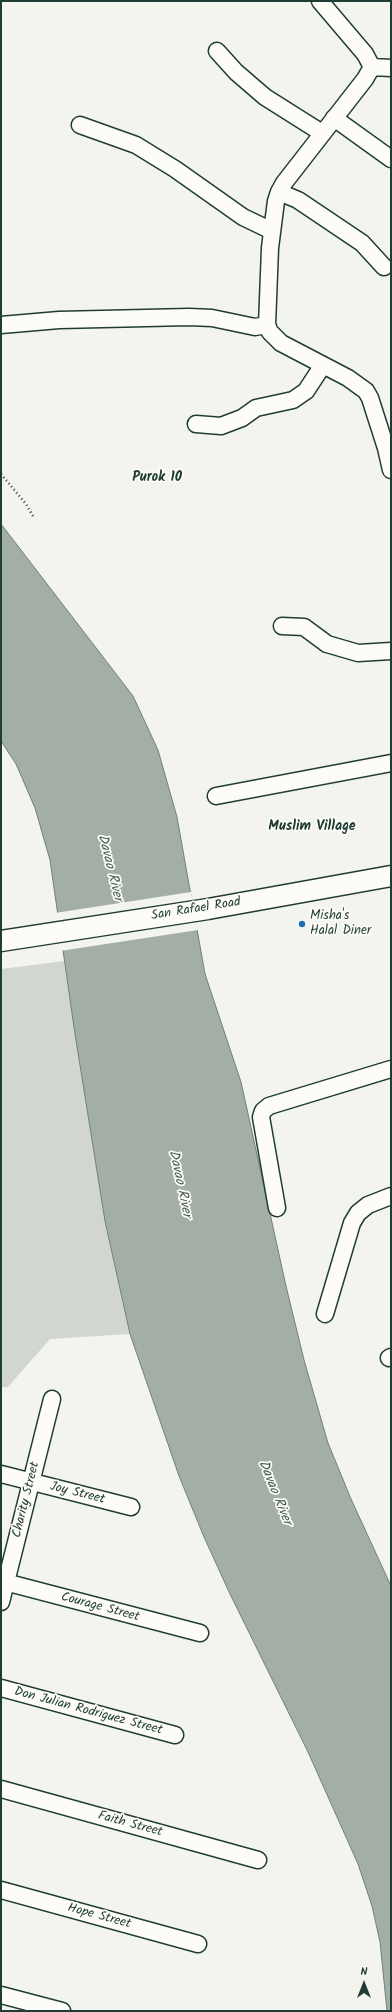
<!DOCTYPE html>
<style>
body{margin:0}
#map{position:relative;width:392px;height:2012px;overflow:hidden;background:#f4f4ef;font-family:Kalam,sans-serif}
canvas{display:block}
.frame{position:absolute;inset:0;border:2px solid #1f3d34;pointer-events:none}
.north{position:absolute;left:344px;top:1964px;width:40px;height:40px;-webkit-text-stroke:3px #fdfcf7;paint-order:stroke;rotate:0deg;font-size:11px;font-weight:700;line-height:16px;text-align:center;color:#1f3d34}
.north::after{content:'';display:block;margin:auto;width:14px;height:18px;background:#1f3d34;clip-path:polygon(50% 0,100% 100%,50% 72%,0 100%)}
</style>
<div id="map">
<canvas width="392" height="2012"></canvas>
<div class="frame"></div>
<div class="north">N</div>
</div>
<script>
const g = document.querySelector('canvas').getContext('2d');
g.lineJoin = 'round';
function paint(path, color) {
  g.fillStyle = color;
  g.fill(path, 'evenodd');
}
function poly(rows) {
  const path = new Path2D();
  for (const r of rows) {
    path.moveTo(r[0], r[1]);
    for (let i = 2; i < r.length; i += 2) path.lineTo(r[i], r[i + 1]);
  }
  return path;
}
function stroke(path, color, width, dash) {
  g.strokeStyle = color;
  g.lineWidth = width;
  g.lineCap = dash ? 'butt' : 'round';
  g.setLineDash(dash || []);
  g.stroke(path);
}
function write(font, color, halo, rows, align = 'center') {
  g.font = font + ' Kalam,sans-serif';
  g.lineWidth = 3.5;
  g.setLineDash([]);
  g.textBaseline = 'middle';
  g.strokeStyle = halo;
  g.fillStyle = color;
  for (const [text, x, y, turn = 0] of rows) {
    g.save();
    g.translate(x, y);
    g.rotate((+turn || 0) * Math.PI / 180);
    g.textAlign = isNaN(turn) ? turn : align;
    if (halo) g.strokeText(text, 0, 0);
    g.fillText(text, 0, 0);
    g.restore();
  }
}
const green = poly([
 [64,961,105,1221,130,1334,50,1339,8,1387,1,1387,1,969]
]);
const water = poly([
 [1,524,133,696,158,750,177,817,205,974,241,1082,286,1286,304,1360,328,1443,351,1499,391,1586,391,2011,387,2011,380,1942,372,1906,358,1864,308,1752,230,1594,204,1537,179,1476,130,1334,105,1221,75,1034,50,860,35,808,16,764,1,741,1,524]
]);
const pier = poly([
 [191,892,198,930,60,951,55,913]
]);
const path = poly([
 [1,474,26,504,33,516]
]);
const minor = poly([
 [320,1,365,54,372,67,365,79,284,183,279,192,276,201,270,248,267,325,270,332,281,343,348,378,366,391,370,398,386,448,391,470],
 [217,51,236,72,265,97,322,133],
 [372,67,391,68],
 [334,118,391,159],
 [80,125,136,145,175,169,243,217,272,231],
 [279,192,298,200,362,243,384,267],
 [1,325,59,320,189,317,212,318,255,327,267,325],
 [196,424,221,426,242,418,256,408,293,400,306,391,323,365],
 [282,626,304,627,327,644,358,653,391,651],
 [216,796,391,763],
 [277,1208,261,1117,263,1111,269,1106,391,1069],
 [325,1314,352,1223,358,1213,368,1205,391,1196],
 [389,1358,391,1357],
 [1,1474,131,1507],
 [1,1581,200,1633],
 [1,1602,52,1399],
 [1,1688,175,1735],
 [1,1789,258,1860],
 [1,1890,198,1944],
 [1,1995,62,2011]
]);
const major = poly([
 [1,941,208,909,391,876]
]);
const markers = [
 [302,924,4,"#1f6fb2"]
];
const streetNames = [
 ["San Rafael Road",196,910,-9],
 ["Joy Street",77,1494,14],
 ["Charity Street",27,1500,-76],
 ["Courage Street",100,1608,15],
 ["Don Julian Rodriguez Street",88,1712,15],
 ["Faith Street",130,1825,15],
 ["Hope Street",99,1917,15]
];
const poiNames = [
 ["Misha's",310,917],
 ["Halal Diner",310,932]
];
const neighbourhoodNames = [
 ["Purok 10",157,479],
 ["Muslim Village",312,828]
];
const waterNames = [
 ["Davao River",109,868,76],
 ["Davao River",179,1184,78],
 ["Davao River",274,1493,68]
];
paint(green, '#d1d6d1');
paint(water, '#a3aea7');
stroke(water, '#6e8179', 1);
paint(pier, '#f4f4ef');
stroke(minor, '#1f3d34', 19);
stroke(major, '#1f3d34', 23);
stroke(path, '#1f3d34', 2.5, [1, 3]);
stroke(minor, '#fdfcf7', 16);
stroke(major, '#fdfcf7', 20);
for (const [x, y, r, color] of markers) {
  const dot = new Path2D();
  dot.arc(x, y, r, 0, 2 * Math.PI);
  g.fillStyle = color;
  g.fill(dot);
  stroke(dot, '#fdfcf7', 1.5);
}
write('13px', '#1f3d34', '#fdfcf7', streetNames);
write('13px', '#1f3d34', '#fdfcf7', poiNames, 'left');
write('bold 14px', '#1f3d34', '#fdfcf7', neighbourhoodNames);
write('italic 14px', '#475f56', '#fdfcf7', waterNames);
</script>
